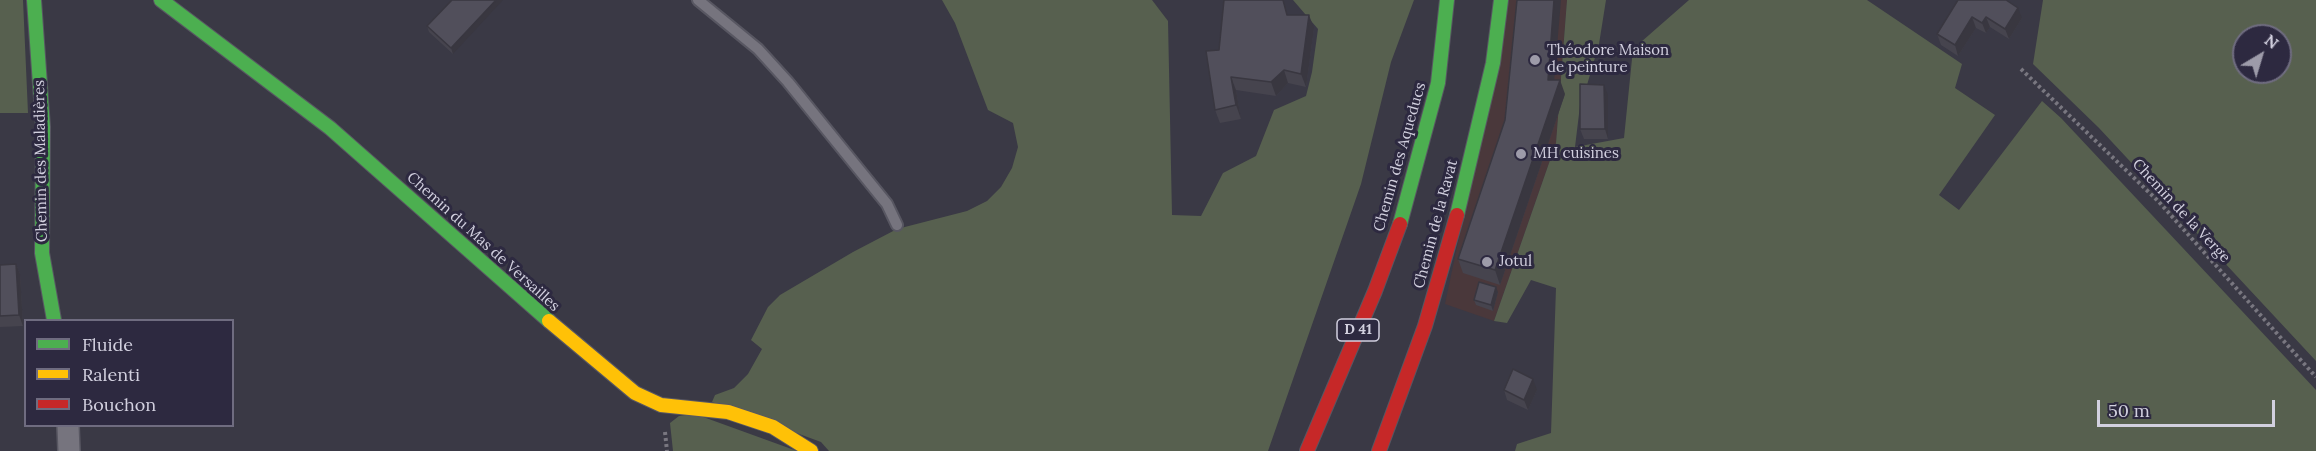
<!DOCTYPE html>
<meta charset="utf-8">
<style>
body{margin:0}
#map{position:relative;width:2316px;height:451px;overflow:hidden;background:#3a3945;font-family:Lora,serif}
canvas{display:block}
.legend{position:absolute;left:24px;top:319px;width:210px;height:108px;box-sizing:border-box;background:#2d2940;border:2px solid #6f6c80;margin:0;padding:8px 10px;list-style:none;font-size:18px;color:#d2d0df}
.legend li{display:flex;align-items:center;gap:12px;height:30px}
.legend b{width:30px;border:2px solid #6f6c80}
.north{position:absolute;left:2232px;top:24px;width:60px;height:60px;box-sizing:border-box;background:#2d2940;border:2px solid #6f6c80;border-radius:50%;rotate:38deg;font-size:16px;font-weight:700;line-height:24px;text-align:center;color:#d2d0df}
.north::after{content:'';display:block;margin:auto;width:21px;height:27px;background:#9d9ba9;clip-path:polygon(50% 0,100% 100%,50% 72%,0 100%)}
.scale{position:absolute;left:2097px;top:400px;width:178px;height:27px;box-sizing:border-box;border:3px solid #d2d0df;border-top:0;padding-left:8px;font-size:18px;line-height:21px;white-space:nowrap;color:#d2d0df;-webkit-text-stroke:4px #2d2940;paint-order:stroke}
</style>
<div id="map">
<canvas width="2316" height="451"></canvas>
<ul class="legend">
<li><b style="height:8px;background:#4caf50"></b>Fluide</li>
<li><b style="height:8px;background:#ffc107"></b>Ralenti</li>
<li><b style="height:8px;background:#c62828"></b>Bouchon</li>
</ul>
<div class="north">N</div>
<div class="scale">50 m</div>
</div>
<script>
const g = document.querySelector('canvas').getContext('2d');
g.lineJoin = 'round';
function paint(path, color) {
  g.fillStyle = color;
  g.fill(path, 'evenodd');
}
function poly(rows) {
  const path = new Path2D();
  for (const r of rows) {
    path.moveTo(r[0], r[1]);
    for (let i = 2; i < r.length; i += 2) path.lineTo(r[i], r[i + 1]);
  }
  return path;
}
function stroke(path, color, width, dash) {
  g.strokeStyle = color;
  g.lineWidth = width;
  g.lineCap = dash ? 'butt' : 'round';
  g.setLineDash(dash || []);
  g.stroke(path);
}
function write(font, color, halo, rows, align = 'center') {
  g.font = font + ' Lora,serif';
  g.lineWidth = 6;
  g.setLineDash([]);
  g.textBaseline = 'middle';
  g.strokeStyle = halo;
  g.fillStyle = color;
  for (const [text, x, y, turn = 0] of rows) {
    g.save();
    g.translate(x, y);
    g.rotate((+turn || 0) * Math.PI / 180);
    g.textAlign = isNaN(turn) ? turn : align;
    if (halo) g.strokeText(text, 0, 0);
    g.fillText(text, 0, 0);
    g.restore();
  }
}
const commercial = poly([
 [1509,0,1567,0,1556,143,1494,321,1445,304]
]);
const green = poly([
 [0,0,23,0,28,113,0,113],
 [942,0,1152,0,1168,21,1172,215,1201,216,1223,173,1256,156,1274,110,1306,96,1312,72,1318,29,1293,0,1414,0,1391,62,1361,184,1268,451,829,451,821,442,712,402,715,395,734,388,748,374,762,349,751,340,768,307,780,295,853,252,897,229,967,211,987,201,1001,187,1012,168,1018,147,1013,123,988,110,955,23],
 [1567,0,1606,0,1599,44,1587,85,1582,89,1575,147,1624,138,1633,49,1689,0,1867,0,1962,64,1955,88,1995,115,1939,195,1959,210,2042,101,2061,118,2316,390,2316,451,1515,451,1517,444,1551,433,1556,288,1531,280,1507,323,1494,321,1556,143],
 [2043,0,2316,0,2316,361,2099,128,2033,64],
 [2244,36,2280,36,2280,72,2244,72],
 [695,414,797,451,673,451,670,423,679,416]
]);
const path = poly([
 [2021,69,2159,202,2316,377],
 [665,432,667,451]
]);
const lane = poly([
 [698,0,758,49,788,82,887,204,897,225]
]);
const street = poly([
 [68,426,69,451]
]);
const fast = poly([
 [34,0,43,127,42,253,54,320],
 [161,0,330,128,549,321],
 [1457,215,1493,63,1501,0],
 [1400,224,1438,83,1447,0]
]);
const slow = poly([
 [549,321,635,393,661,405,728,412,773,427,811,451]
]);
const jam = poly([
 [1307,451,1375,291,1400,224],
 [1379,451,1425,326,1457,215]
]);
const wall = poly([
 [452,0,453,54,429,32,427,26],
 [1958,0,2022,18,2009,39,1990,27,1986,33,1976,28,1958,56,1941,45,1937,34],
 [1289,15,1314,28,1306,87,1288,83,1276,96,1236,90,1241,119,1220,123,1215,110,1219,50],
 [1565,94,1500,285,1463,273,1458,259],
 [1608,95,1608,139,1584,139,1580,129],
 [16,264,20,274,23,326,0,327,0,265],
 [1498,292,1493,311,1476,305,1474,300],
 [1504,390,1537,390,1528,410,1507,400]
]);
const shadedWall = poly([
 [496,0,503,0,453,54,451,48],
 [1554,0,1561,0,1553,94,1548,80],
 [2018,8,2022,18,2009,39,2005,29],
 [1309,15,1314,28,1306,87,1301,74],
 [1972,17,1976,28,1958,56,1955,45],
 [1986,17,1990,27,1986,33,1982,23],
 [1284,70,1288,83,1276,96,1271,82],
 [1231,77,1236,90,1241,119,1236,105],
 [1560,80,1565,94,1500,285,1495,270],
 [1604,85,1608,95,1608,139,1605,129],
 [16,264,20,274,23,326,19,315],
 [1496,287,1498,292,1493,311,1491,305],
 [1533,379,1537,390,1528,410,1524,400]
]);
const building = poly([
 [452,0,496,0,451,48,427,26,452,0],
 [1224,0,1283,0,1287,15,1309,15,1301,74,1284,70,1271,82,1231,77,1236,105,1215,110,1206,51,1219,50,1224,0],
 [1517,0,1554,0,1548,80,1560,80,1495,270,1458,259,1505,120,1517,0],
 [1958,0,2006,0,2018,8,2005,29,1986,17,1982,23,1972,17,1955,45,1937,34,1958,0],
 [1580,84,1604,85,1605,129,1580,129,1580,84],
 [16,264,19,315,0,316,0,265,16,264],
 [1479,282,1496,287,1491,305,1474,300,1479,282],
 [1513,369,1533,379,1524,400,1504,390,1513,369]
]);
const markers = [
 [1535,60,6,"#9d9ba9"],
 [1521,154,6,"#9d9ba9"],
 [1487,262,6,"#9d9ba9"]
];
const shields = [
 [1358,330,42]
];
const shieldNames = [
 ["D 41",1358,330]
];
const poiNames = [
 ["Théodore Maison",1547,51],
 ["de peinture",1547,68],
 ["MH cuisines",1533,154],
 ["Jotul",1499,262]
];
const streetNames = [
 ["Chemin des Aqueducs",1400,157,-74],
 ["Chemin des Maladières",41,161,-91],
 ["Chemin de la Verge",2181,211,47],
 ["Chemin de la Ravat",1436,224,-75],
 ["Chemin du Mas de Versailles",483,242,42]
];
paint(commercial, '#4a383b');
paint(green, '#57604f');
stroke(lane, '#585762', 14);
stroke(street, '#585762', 24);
stroke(fast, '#585762', 16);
stroke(slow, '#585762', 16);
stroke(jam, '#585762', 16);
stroke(path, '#797780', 4, [3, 3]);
stroke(lane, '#76747e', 10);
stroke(street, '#76747e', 21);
stroke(fast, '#4caf50', 14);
stroke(slow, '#ffc107', 14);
stroke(jam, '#c62828', 14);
paint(wall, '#46444e');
paint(shadedWall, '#393740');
paint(building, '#514f5b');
stroke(building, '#393740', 1.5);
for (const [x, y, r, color] of markers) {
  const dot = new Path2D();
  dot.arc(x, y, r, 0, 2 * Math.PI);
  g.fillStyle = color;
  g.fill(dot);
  stroke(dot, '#2d2940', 2);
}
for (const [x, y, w] of shields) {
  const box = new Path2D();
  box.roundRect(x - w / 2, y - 11, w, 22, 4.5);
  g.fillStyle = '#2d2940';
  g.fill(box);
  stroke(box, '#d2d0df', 1.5);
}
write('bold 14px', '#d2d0df', null, shieldNames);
write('15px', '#d2d0df', '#2d2940', poiNames, 'left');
write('15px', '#d2d0df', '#2d2940', streetNames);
</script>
